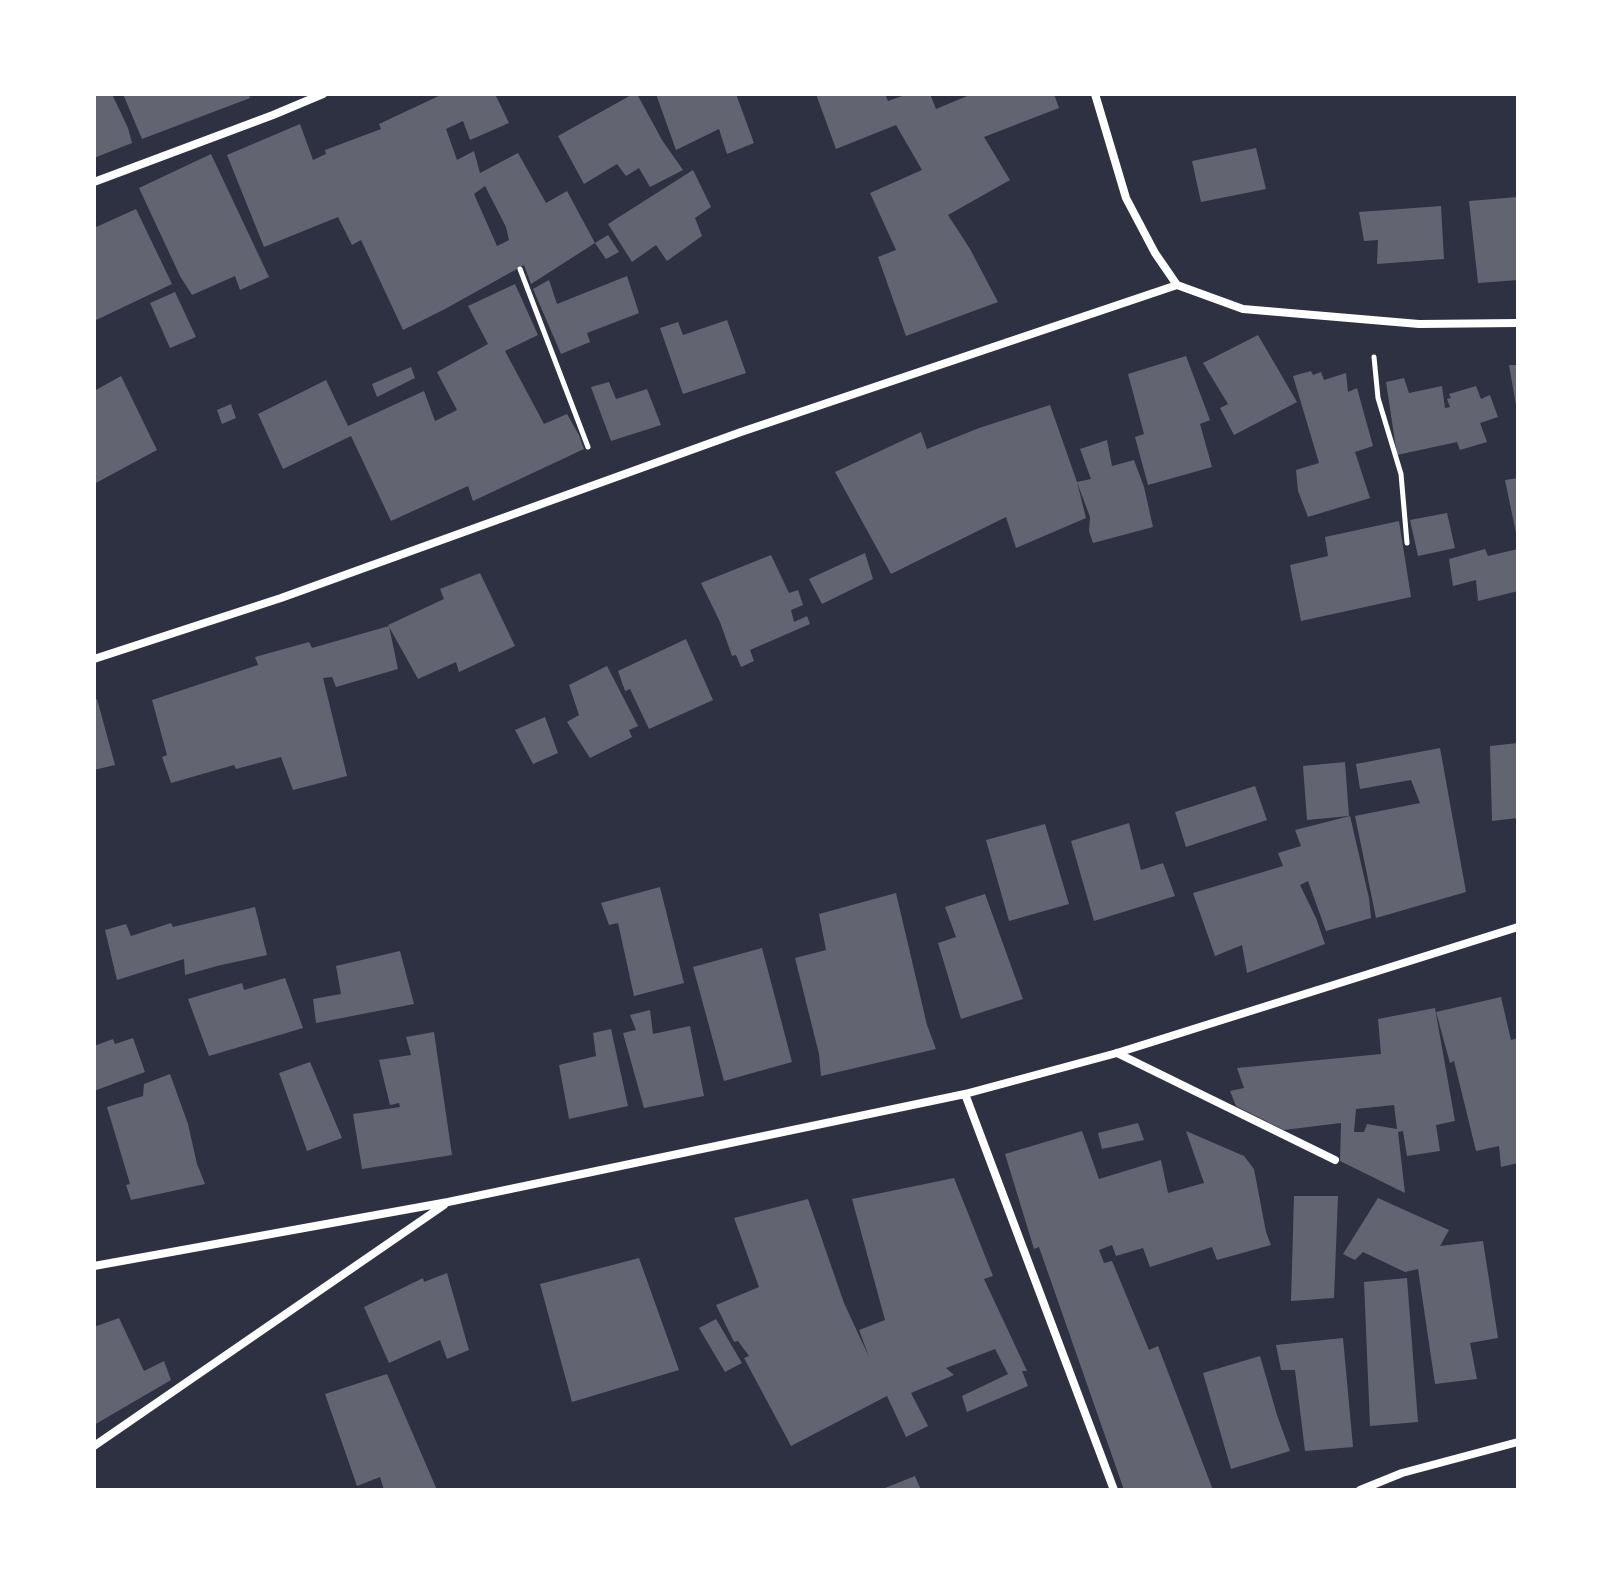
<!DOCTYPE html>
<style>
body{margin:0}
#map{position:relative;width:1612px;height:1584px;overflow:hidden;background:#2d3142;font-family:Jost,sans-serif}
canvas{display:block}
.frame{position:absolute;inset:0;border:96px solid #fff;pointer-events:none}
</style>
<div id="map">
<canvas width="1612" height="1584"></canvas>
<div class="frame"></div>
</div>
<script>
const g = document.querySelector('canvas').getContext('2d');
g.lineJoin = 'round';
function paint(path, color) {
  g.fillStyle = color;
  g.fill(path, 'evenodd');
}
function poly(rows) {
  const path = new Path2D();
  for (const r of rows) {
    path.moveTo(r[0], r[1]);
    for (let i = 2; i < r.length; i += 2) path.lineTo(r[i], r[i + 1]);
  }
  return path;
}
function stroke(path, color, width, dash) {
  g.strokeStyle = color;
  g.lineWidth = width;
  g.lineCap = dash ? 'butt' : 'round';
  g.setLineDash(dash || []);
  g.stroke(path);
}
const building = poly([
 [94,94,112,94,128,128,132,143,94,158],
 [123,94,249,94,250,98,142,139],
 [443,94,495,94,509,123,470,140,463,121,446,129,457,160,474,151,480,173,518,153,546,203,567,191,595,243,531,284,524,265,445,309,403,330,361,240,352,245,338,217,264,247,227,155,300,124,313,160,326,154,325,150,381,129,379,124],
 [485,186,506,227,509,240,497,246,474,194],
 [633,94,637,94,662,140,683,170,650,187,639,168,626,176,617,164,584,184,558,136],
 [656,94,736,94,754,143,727,154,719,129,676,150],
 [816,94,885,94,888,101,908,94,930,94,936,109,972,94,1054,94,1059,108,984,137,1010,180,948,215,970,249,998,302,906,336,878,257,896,250,870,193,922,170,896,125,836,149],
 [1256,148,1266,189,1201,202,1192,161],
 [211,154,269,277,240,290,235,276,192,295,180,276,139,188],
 [693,170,711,207,695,218,702,236,667,261,656,245,632,262,608,224],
 [1518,197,1518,280,1478,283,1469,201],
 [1441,206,1444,259,1377,264,1378,240,1364,241,1359,212],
 [136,209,172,284,94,321,94,228],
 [608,235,619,252,606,259,595,243],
 [627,276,639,313,587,333,590,342,561,354,533,289,549,280,557,304],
 [515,284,538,335,505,351,544,424,567,414,579,435,584,449,473,501,468,486,391,521,351,436,283,469,258,414,326,380,348,426,424,391,435,421,457,410,437,372,488,344,468,306],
 [175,292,196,337,170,348,150,303],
 [727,320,746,373,683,394,660,328,678,322,683,335],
 [1258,335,1297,402,1234,435,1220,408,1228,404,1203,363],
 [1186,356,1210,420,1200,424,1212,467,1148,485,1135,437,1144,434,1128,374],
 [1509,365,1518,365,1518,405,1516,405],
 [411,367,415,378,377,397,372,384],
 [1311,371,1313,375,1321,372,1324,380,1346,373,1348,392,1357,388,1373,446,1355,452,1370,498,1308,517,1298,491,1296,470,1319,463,1293,376],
 [121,376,157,450,94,484,94,391],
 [1404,378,1409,393,1442,386,1445,408,1450,407,1447,399,1451,398,1449,394,1476,386,1481,399,1490,395,1498,417,1480,423,1487,442,1460,450,1457,442,1397,455,1386,382],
 [609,382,616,399,647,389,661,425,611,441,591,387],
 [231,404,236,418,222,424,217,410],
 [1050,405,1077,482,1091,479,1080,449,1107,440,1112,466,1134,460,1144,487,1153,527,1093,543,1089,531,1090,517,1077,482,1086,518,1016,548,1006,517,891,574,835,472,921,432,927,449,979,428],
 [1518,478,1518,538,1517,538,1505,480],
 [1447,513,1455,548,1418,556,1410,520],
 [1399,521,1411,597,1301,621,1290,565,1328,556,1325,537],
 [1485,549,1488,556,1518,549,1518,591,1478,601,1476,580,1453,586,1449,559],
 [865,553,873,579,822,604,809,579],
 [771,555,789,593,798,590,803,605,791,610,794,622,807,616,810,624,750,650,754,661,741,667,736,655,732,656,720,622,701,583],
 [480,573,515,646,459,672,456,662,418,679,388,625,444,599,440,589],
 [389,626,398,669,336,687,332,677,323,678,347,776,293,790,281,757,236,769,234,765,171,783,162,757,167,755,152,700,258,665,255,657,309,642,312,648],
 [686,639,713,700,649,729,630,689,625,691,618,671],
 [607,666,638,726,629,730,632,737,590,758,567,722,579,715,569,685],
 [97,699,115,765,94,770,94,700],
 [545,717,558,753,533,764,515,730],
 [1518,743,1518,818,1492,821,1490,746],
 [1440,748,1466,892,1376,918,1355,816,1420,803,1411,780,1360,789,1356,764],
 [1345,762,1349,816,1307,820,1303,766],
 [1255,786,1267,820,1186,847,1175,812],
 [1350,816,1369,898,1371,918,1326,931,1308,881,1300,885,1316,918,1325,944,1247,973,1242,945,1215,956,1193,893,1283,866,1278,853,1301,846,1295,830],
 [1129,823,1141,870,1163,863,1175,896,1094,921,1071,841],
 [1045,824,1069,904,1009,921,986,840],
 [660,887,684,983,634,996,618,923,609,925,601,903],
 [896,893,927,1025,936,1049,821,1076,819,1054,795,958,826,950,819,914],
 [985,894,1023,999,961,1019,938,943,956,937,945,907],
 [255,907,267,955,217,966,185,975,184,959,117,980,105,930,126,924,131,936,171,923,173,927],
 [762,948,792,1062,724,1081,693,967],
 [400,951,414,1004,316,1023,313,999,341,994,336,966],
 [285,978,303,1028,209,1056,188,999,242,983,244,990],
 [1501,997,1511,1040,1518,1038,1518,1163,1501,1167,1499,1146,1476,1151,1454,1061,1450,1063,1436,1012],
 [1435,1008,1455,1121,1436,1125,1440,1151,1407,1156,1403,1131,1398,1132,1405,1193,1340,1161,1341,1123,1284,1130,1236,1106,1230,1091,1244,1088,1237,1068,1381,1054,1378,1019],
 [1394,1105,1397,1129,1367,1124,1364,1132,1354,1132,1356,1109],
 [650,1010,653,1034,690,1026,704,1096,644,1108,623,1033,636,1030,630,1015],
 [611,1029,628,1106,569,1119,559,1065,596,1056,593,1033],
 [434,1032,452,1155,362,1169,353,1114,400,1107,399,1103,390,1105,379,1060,411,1055,406,1037],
 [133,1038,145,1072,94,1091,94,1046,113,1039,115,1044],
 [310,1062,342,1138,307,1151,279,1073],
 [170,1074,188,1124,197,1164,205,1184,131,1200,126,1185,130,1184,107,1107,143,1096,144,1084],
 [1138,1123,1144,1140,1102,1149,1098,1133],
 [1082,1131,1099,1179,1161,1160,1168,1193,1204,1183,1186,1131,1244,1156,1254,1169,1266,1232,1271,1245,1217,1260,1212,1247,1150,1267,1143,1248,1116,1256,1112,1245,1099,1250,1104,1263,1112,1261,1149,1350,1158,1346,1213,1490,1124,1490,1039,1247,1034,1249,1005,1154],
 [954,1178,993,1276,984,1279,1027,1371,1022,1371,1028,1386,967,1412,962,1396,1008,1374,995,1349,946,1368,954,1375,911,1393,928,1426,906,1437,887,1396,791,1446,744,1358,749,1356,738,1341,734,1342,716,1305,759,1287,734,1218,808,1199,844,1303,869,1357,859,1330,885,1320,852,1199],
 [1294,1196,1338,1196,1334,1298,1291,1301],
 [1378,1198,1449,1230,1440,1246,1483,1241,1498,1338,1470,1343,1477,1379,1435,1384,1418,1269,1405,1272,1363,1252,1355,1260,1343,1254],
 [639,1258,679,1370,572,1402,540,1284],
 [447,1273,469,1350,447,1359,440,1340,389,1363,364,1307,423,1278,424,1282],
 [1407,1278,1418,1422,1370,1426,1364,1282],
 [119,1318,144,1371,164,1361,171,1380,94,1425,94,1327],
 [716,1319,742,1363,725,1372,699,1328],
 [1343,1338,1353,1447,1305,1451,1295,1370,1281,1370,1276,1345],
 [1260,1356,1277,1415,1290,1451,1231,1469,1203,1373],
 [387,1374,437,1490,384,1490,380,1477,357,1486,325,1394],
 [915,1476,921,1490,880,1490]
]);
const path = poly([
 [520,269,588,447],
 [1374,357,1378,398,1401,474,1407,543]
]);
const minor = poly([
 [1095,94,1126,198,1155,253,1177,285],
 [94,182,273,115,323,94],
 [1177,285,1243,309,1419,324,1518,323],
 [94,659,281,598,741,432,1177,285],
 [1117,1053,1335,1160],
 [965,1094,1114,1490],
 [94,1266,448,1202,965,1094,1117,1053,1518,927],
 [94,1446,444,1205],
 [1360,1490,1402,1473,1518,1442]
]);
paint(building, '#626471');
stroke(path, '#fff', 5);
stroke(minor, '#fff', 8);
</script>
